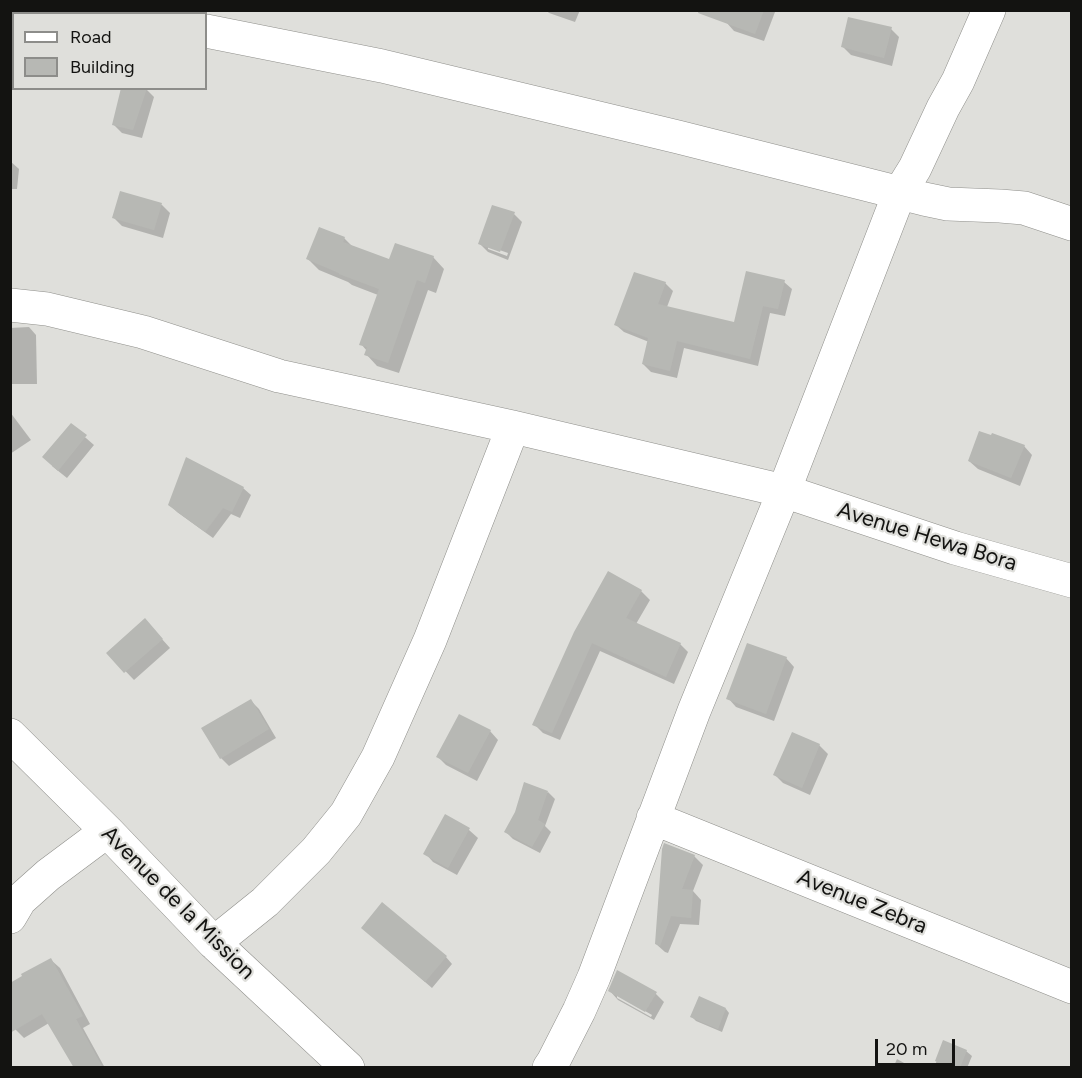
<!DOCTYPE html>
<style>
body{margin:0}
#map{position:relative;width:1082px;height:1078px;overflow:hidden;background:#dfdfdb;font-family:Figtree,sans-serif}
canvas{display:block}
.frame{position:absolute;inset:0;border:12px solid #131311;pointer-events:none}
.legend{position:absolute;left:12px;top:12px;width:195px;height:78px;box-sizing:border-box;background:#dfdfdb;border:2px solid #8d8d8a;margin:0;padding:8px 10px;list-style:none;font-size:18px;color:#131311}
.legend li{display:flex;align-items:center;gap:12px;height:30px}
.legend b{width:30px;border:2px solid #8d8d8a}
.scale{position:absolute;left:875px;top:1039px;width:80px;height:27px;box-sizing:border-box;border:3px solid #131311;border-top:0;padding-left:8px;font-size:18px;line-height:21px;white-space:nowrap;color:#131311;-webkit-text-stroke:4px #dfdfdb;paint-order:stroke}
</style>
<div id="map">
<canvas width="1082" height="1078"></canvas>
<div class="frame"></div>
<ul class="legend">
<li><b style="height:8px;background:#fff"></b>Road</li>
<li><b style="height:16px;background:#b7b8b4"></b>Building</li>
</ul>
<div class="scale">20 m</div>
</div>
<script>
const g = document.querySelector('canvas').getContext('2d');
g.lineJoin = 'round';
function paint(path, color) {
  g.fillStyle = color;
  g.fill(path, 'evenodd');
}
function poly(rows) {
  const path = new Path2D();
  for (const r of rows) {
    path.moveTo(r[0], r[1]);
    for (let i = 2; i < r.length; i += 2) path.lineTo(r[i], r[i + 1]);
  }
  return path;
}
function stroke(path, color, width, dash) {
  g.strokeStyle = color;
  g.lineWidth = width;
  g.lineCap = dash ? 'butt' : 'round';
  g.setLineDash(dash || []);
  g.stroke(path);
}
function write(font, color, halo, rows, align = 'center') {
  g.font = font + ' Figtree,sans-serif';
  g.lineWidth = 4.5;
  g.setLineDash([]);
  g.textBaseline = 'middle';
  g.strokeStyle = halo;
  g.fillStyle = color;
  for (const [text, x, y, turn = 0] of rows) {
    g.save();
    g.translate(x, y);
    g.rotate((+turn || 0) * Math.PI / 180);
    g.textAlign = isNaN(turn) ? turn : align;
    if (halo) g.strokeText(text, 0, 0);
    g.fillText(text, 0, 0);
    g.restore();
  }
}
const shadow = poly([
 [546,10,580,10,575,22,549,13],
 [730,10,774,10,775,12,764,41,734,31,726,22],
 [891,29,899,37,892,66,851,55,843,47],
 [146,89,154,97,142,138,122,133,113,124],
 [10,161,19,169,17,189,10,189],
 [121,192,162,205,170,213,163,238,122,226,113,217],
 [514,214,522,222,508,260,488,252,480,244],
 [488,246,508,253,507,256,488,249],
 [344,238,354,248,390,261,433,257,444,269,436,293,428,290,399,373,377,366,366,354,367,351,361,344,378,295,352,285,348,282,319,270,308,259],
 [784,282,792,289,785,316,770,313,758,366,684,348,677,378,651,372,643,364,649,342,624,332,616,325,665,283,673,291,667,307,735,324],
 [29,327,36,335,37,384,10,384,10,328],
 [10,412,31,440,10,454],
 [71,425,94,445,67,478,52,466],
 [1024,446,1032,455,1020,486,978,469,969,461],
 [243,488,251,495,240,518,231,514,213,538,177,512,169,504],
 [609,573,641,591,650,600,636,624,680,644,688,652,674,684,600,651,560,740,543,733,534,724],
 [153,629,170,648,134,680,108,653],
 [786,658,794,667,774,721,736,707,728,698],
 [251,701,259,709,276,738,229,766,221,758],
 [490,731,498,740,477,781,446,765,438,757],
 [819,745,828,754,810,795,783,783,775,775],
 [548,792,555,799,545,826,551,832,540,853,513,839,506,832],
 [445,816,469,830,478,838,457,875,433,862,425,853],
 [694,856,703,865,693,891,701,900,699,925,680,924,668,953,665,952,656,944],
 [369,934,446,957,452,964,432,988],
 [51,960,60,968,90,1024,83,1028,105,1068,76,1068,49,1023,24,1038,16,1030,10,1021],
 [610,991,656,994,664,1002,654,1020,618,1000],
 [617,995,652,1015,651,1017,617,998],
 [726,1009,729,1013,722,1032,696,1021,692,1017],
 [944,1042,966,1051,972,1056,967,1068,934,1068],
 [897,1059,913,1068,893,1068]
]);
const building = poly([
 [699,10,764,10,755,34,698,13],
 [848,17,892,27,884,58,841,47],
 [121,88,147,88,133,130,112,125],
 [120,191,162,203,154,230,112,218],
 [492,205,515,212,500,252,478,244],
 [319,227,345,237,343,242,389,259,395,243,434,256,425,283,417,280,388,363,364,355,367,347,359,345,379,289,339,274,339,273,306,259],
 [746,271,785,280,778,309,763,306,750,359,677,341,670,371,642,364,648,338,614,325,634,272,666,282,658,304,734,322],
 [71,423,87,435,58,471,42,457],
 [979,431,991,435,992,433,1025,445,1011,478,968,461],
 [186,457,244,487,232,512,223,508,205,532,168,505],
 [608,571,642,590,626,618,681,643,666,677,592,643,552,733,532,725,574,632],
 [145,618,163,639,124,673,106,653],
 [747,643,787,657,766,714,726,699],
 [251,699,269,729,220,759,201,728],
 [459,714,491,730,468,773,436,757],
 [792,732,820,744,802,788,773,775],
 [524,782,548,791,538,820,545,824,532,847,504,832,515,812],
 [445,814,470,828,448,868,423,854],
 [664,843,695,855,682,889,693,890,691,918,671,916,660,946,655,944,662,849],
 [382,902,447,956,425,982,361,928],
 [51,958,83,1016,76,1019,103,1068,74,1068,42,1014,10,1033,10,983,22,976,21,974],
 [617,970,657,992,645,1012,608,991],
 [699,996,726,1008,718,1029,690,1017],
 [943,1040,967,1050,960,1068,952,1068,935,1061]
]);
const minor = poly([
 [94,10,111,14],
 [206,31,382,66,678,137,924,199,948,204,1000,206,1024,208,1072,224],
 [10,305,47,309,143,332,279,376,513,427,784,491,955,548,1072,581],
 [10,735,107,831,214,943,348,1068],
 [653,818,1072,987],
 [10,917,20,900,48,875,107,831],
 [214,943,265,902,316,851,346,814,378,757,430,640,513,427],
 [549,1068,553,1062,579,1011,594,977,694,711,784,491,899,194,915,168,943,108,958,81,989,10]
]);
const streetNames = [
 ["Avenue Hewa Bora",927,537,17],
 ["Avenue Zebra",862,902,22],
 ["Avenue de la Mission",178,903,45]
];
paint(shadow, '#0003');
paint(building, '#b7b8b4');
stroke(minor, '#8f8f8b', 34);
stroke(minor, '#fff', 33);
write('22px', '#131311', '#dfdfdb', streetNames);
</script>
